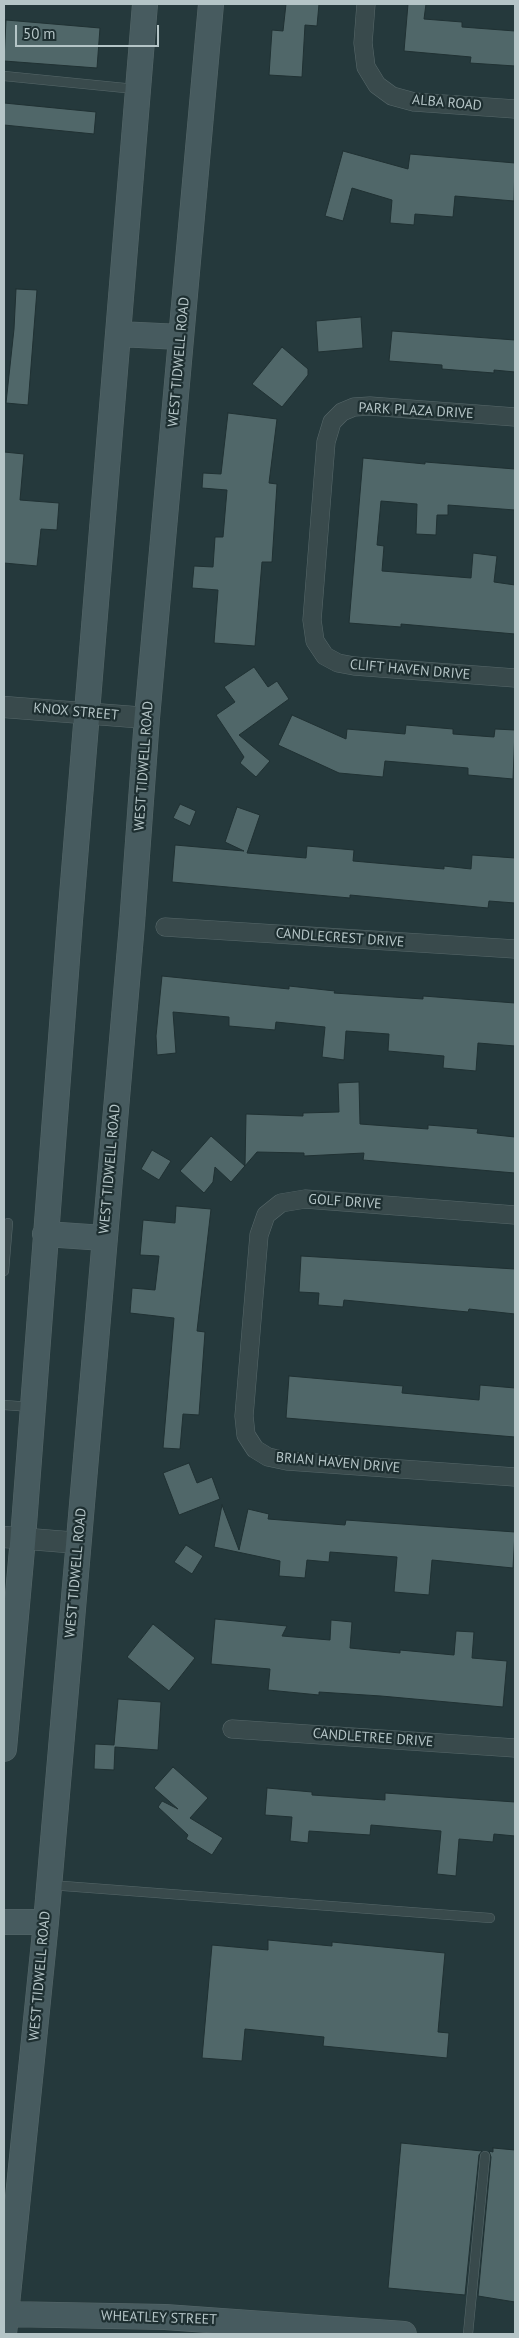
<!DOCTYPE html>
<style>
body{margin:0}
#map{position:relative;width:519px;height:2338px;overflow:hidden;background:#25393c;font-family:"PT Sans",sans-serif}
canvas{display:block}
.frame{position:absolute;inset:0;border:5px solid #b5c5c7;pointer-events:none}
.scale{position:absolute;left:15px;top:25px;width:144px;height:22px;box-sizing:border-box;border:2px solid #b5c5c7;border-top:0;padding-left:6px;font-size:15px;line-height:18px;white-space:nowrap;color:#b5c5c7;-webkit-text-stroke:4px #1e2f31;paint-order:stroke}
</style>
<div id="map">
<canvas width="519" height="2338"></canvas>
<div class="frame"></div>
<div class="scale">50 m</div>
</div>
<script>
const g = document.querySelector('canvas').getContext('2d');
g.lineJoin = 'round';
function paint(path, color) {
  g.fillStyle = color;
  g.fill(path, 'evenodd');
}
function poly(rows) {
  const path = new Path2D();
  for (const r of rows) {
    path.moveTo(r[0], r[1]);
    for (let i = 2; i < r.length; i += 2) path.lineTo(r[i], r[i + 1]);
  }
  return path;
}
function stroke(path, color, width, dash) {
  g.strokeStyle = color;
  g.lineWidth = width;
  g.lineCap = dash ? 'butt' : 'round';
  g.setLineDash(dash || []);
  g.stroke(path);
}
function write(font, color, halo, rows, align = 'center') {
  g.font = font + ' "PT Sans",sans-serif';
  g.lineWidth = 4.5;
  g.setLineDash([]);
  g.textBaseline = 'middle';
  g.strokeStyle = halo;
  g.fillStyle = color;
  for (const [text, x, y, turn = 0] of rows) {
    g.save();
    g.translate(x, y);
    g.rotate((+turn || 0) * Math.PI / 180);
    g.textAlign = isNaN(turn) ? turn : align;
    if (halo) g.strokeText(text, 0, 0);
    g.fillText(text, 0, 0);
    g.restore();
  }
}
const building = poly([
 [286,4,319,4,317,26,305,25,302,77,269,75,272,30,283,31,286,4],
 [408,4,426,4,424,19,462,22,462,27,515,31,515,66,470,63,471,57,404,51,408,4],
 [6,20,100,28,97,68,4,61,6,20],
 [4,103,96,112,94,134,4,125,4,103],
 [343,151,408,169,410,154,515,163,514,201,455,196,453,217,415,214,414,225,390,223,392,200,352,188,343,221,325,216,343,151],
 [16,289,37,290,28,405,6,403,14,329,16,289],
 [361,317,363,348,318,352,316,321,361,317],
 [392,331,515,340,515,372,494,370,494,373,442,369,442,365,389,361,392,331],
 [282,347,308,369,308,375,282,407,252,384,282,347],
 [228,413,277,419,269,483,277,484,272,562,262,562,255,646,214,643,218,590,192,588,194,566,213,567,215,537,223,537,227,490,202,488,203,473,221,474,228,413],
 [4,452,24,454,20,500,59,503,57,530,41,529,37,566,4,563,4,452],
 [363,458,425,464,425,462,515,469,515,510,448,505,448,515,437,515,436,535,416,534,417,504,381,501,377,545,384,546,382,571,471,578,473,553,497,556,494,582,515,585,515,634,401,624,401,627,349,623,363,458],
 [254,667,268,687,277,681,289,699,239,735,270,761,256,777,240,763,244,757,216,715,235,702,224,687,254,667],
 [292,715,346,739,347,729,405,734,406,725,453,729,453,734,494,737,495,729,515,730,513,779,468,775,468,768,385,761,383,777,339,773,278,745,292,715],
 [180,804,196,811,190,826,173,818,180,804],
 [237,807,260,815,247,853,306,858,307,846,354,850,353,861,444,869,444,866,471,869,472,855,515,858,515,903,489,901,488,908,350,895,350,898,172,882,175,845,244,851,225,842,237,807],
 [162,976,289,989,289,986,335,991,334,993,423,999,423,996,515,1003,515,1046,478,1043,476,1071,443,1068,444,1056,388,1051,389,1034,346,1031,344,1060,322,1057,325,1027,276,1022,275,1030,229,1026,229,1017,173,1012,176,1053,157,1055,156,1036,162,976],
 [359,1082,360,1124,428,1129,428,1125,478,1129,477,1133,515,1137,515,1173,363,1160,364,1153,304,1156,304,1153,257,1152,231,1182,215,1167,213,1182,204,1193,180,1171,211,1136,245,1166,246,1114,303,1116,303,1113,339,1112,338,1083,359,1082],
 [152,1150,171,1161,159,1180,141,1169,152,1150],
 [176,1206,211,1209,197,1331,205,1332,199,1415,183,1414,180,1449,163,1448,174,1318,130,1313,132,1288,155,1290,159,1256,140,1255,143,1220,175,1223,176,1206],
 [301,1256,515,1269,515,1314,469,1309,468,1312,344,1300,343,1307,318,1305,319,1293,299,1292,301,1256],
 [289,1376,403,1386,402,1393,479,1400,480,1385,515,1388,515,1437,286,1418,289,1376],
 [189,1463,197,1483,212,1477,220,1499,179,1515,163,1473,189,1463],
 [222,1505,239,1550,248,1509,269,1514,268,1519,345,1525,346,1520,515,1532,513,1568,432,1560,429,1595,394,1592,397,1557,330,1552,329,1562,307,1560,305,1578,279,1576,280,1561,214,1547,222,1505],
 [186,1545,203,1556,192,1574,174,1562,186,1545],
 [215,1619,287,1626,282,1636,330,1640,331,1620,352,1622,350,1648,400,1653,400,1650,454,1655,456,1631,474,1632,472,1658,507,1661,503,1707,381,1696,319,1692,319,1695,268,1690,270,1669,211,1664,215,1619],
 [153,1624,195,1658,169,1691,127,1657,153,1624],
 [118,1699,161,1702,158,1750,115,1747,114,1770,94,1769,95,1744,114,1745,118,1699],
 [173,1767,208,1798,190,1818,223,1838,212,1855,186,1839,188,1835,158,1807,162,1801,178,1809,154,1788,173,1767],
 [267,1788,312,1792,312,1795,385,1800,385,1793,515,1802,515,1836,494,1834,493,1842,459,1839,456,1876,437,1874,441,1831,371,1825,370,1835,309,1831,308,1843,290,1841,292,1817,265,1815,267,1788],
 [268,1940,332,1946,332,1942,445,1953,438,2032,449,2033,447,2058,323,2046,324,2037,245,2029,242,2061,202,2058,212,1945,268,1950,268,1940],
 [401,2143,482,2151,479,2155,465,2295,388,2288,401,2143],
 [493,2148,515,2150,515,2302,478,2296,491,2157,489,2151,493,2152,493,2148]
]);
const service = poly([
 [4,76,135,89],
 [4,1271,8,1223],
 [4,1405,31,1407],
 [50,1885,490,1918],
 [468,2334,485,2156]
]);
const minor = poly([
 [366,4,363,43,366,67,377,85,392,96,414,102,515,109],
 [515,417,370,406,354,407,342,412,332,422,326,442,312,620,315,641,325,656,338,663,354,666,515,678],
 [165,927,515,949],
 [515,1215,305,1199,281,1203,266,1215,259,1235,244,1416,246,1435,255,1449,268,1457,287,1461,515,1477],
 [232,1729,515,1748]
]);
const tertiary = poly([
 [4,707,147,718],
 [4,1537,79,1543]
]);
const secondary = poly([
 [118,334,181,337],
 [45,1234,104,1238],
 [4,1749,23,1538,70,920,145,4],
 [4,1922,46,1922],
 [4,2314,165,2317,404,2334],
 [4,2334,46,1922,132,924,147,718,211,4]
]);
const streetNames = [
 ["ALBA ROAD",447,103,5],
 ["WEST TIDWELL ROAD",179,362,-85],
 ["PARK PLAZA DRIVE",416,411,3],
 ["CLIFT HAVEN DRIVE",410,670,5],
 ["KNOX STREET",76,712,5],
 ["WEST TIDWELL ROAD",144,766,-86],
 ["CANDLECREST DRIVE",340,938,4],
 ["WEST TIDWELL ROAD",110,1169,-85],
 ["GOLF DRIVE",345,1202,4],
 ["BRIAN HAVEN DRIVE",338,1463,5],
 ["WEST TIDWELL ROAD",76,1573,-85],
 ["CANDLETREE DRIVE",373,1738,4],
 ["WEST TIDWELL ROAD",40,1976,-85],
 ["WHEATLEY STREET",159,2318,2]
];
paint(building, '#506769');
stroke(building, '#203133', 1);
stroke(service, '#57686a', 10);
stroke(minor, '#57686a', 19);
stroke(tertiary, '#57686a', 22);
stroke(secondary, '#57686a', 26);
stroke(service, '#394a4c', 9);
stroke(minor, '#394a4c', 18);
stroke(tertiary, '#394a4c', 21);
stroke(secondary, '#475b5f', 25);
write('14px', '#b5c5c7', '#1e2f31', streetNames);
</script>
